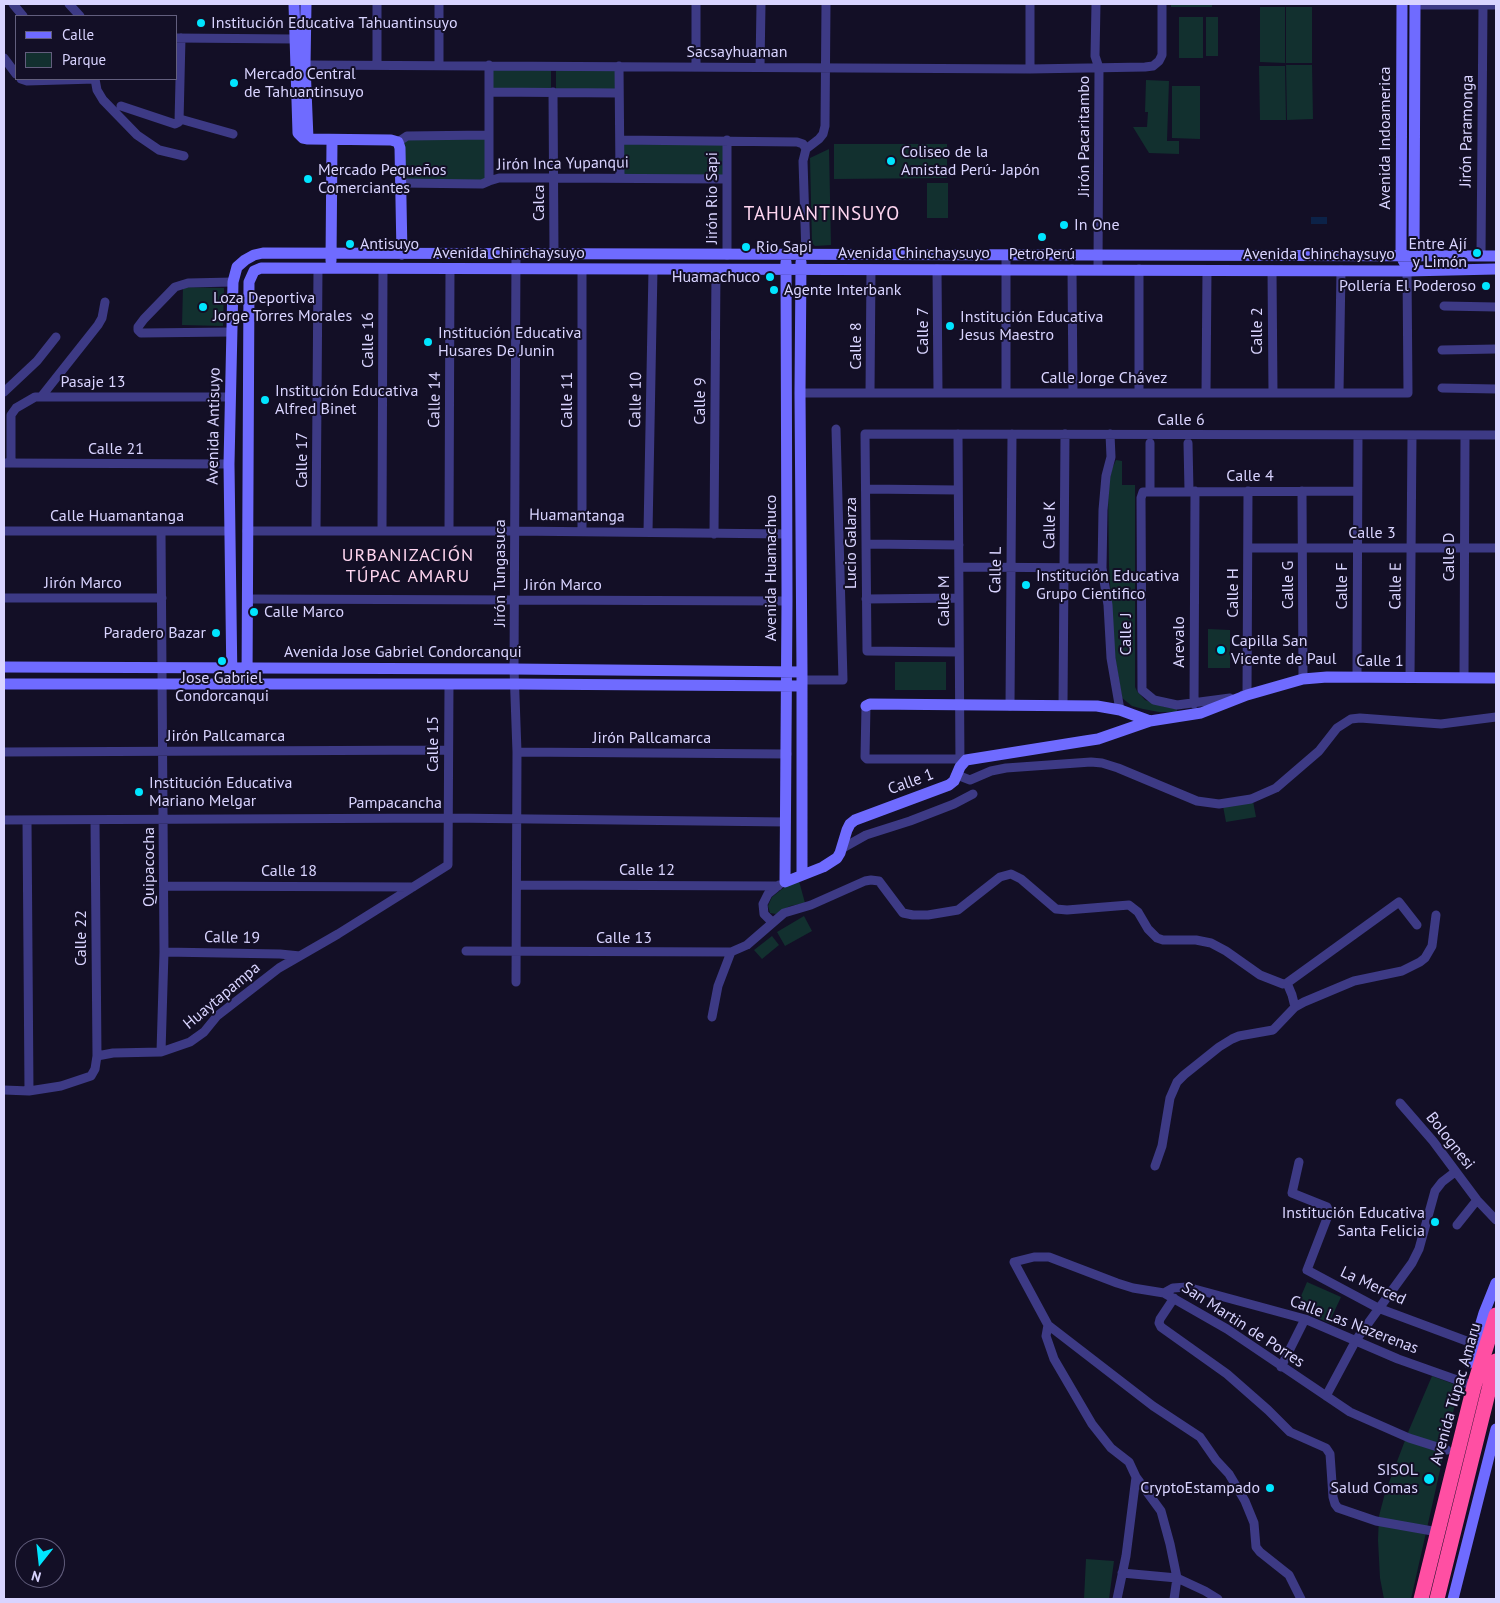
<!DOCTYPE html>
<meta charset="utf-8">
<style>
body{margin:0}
#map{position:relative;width:1500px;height:1603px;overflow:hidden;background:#130f26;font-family:"PT Sans",sans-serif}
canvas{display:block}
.frame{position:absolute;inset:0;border:5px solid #d9d4ff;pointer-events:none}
.legend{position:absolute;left:15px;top:15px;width:162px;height:65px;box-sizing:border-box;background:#130f26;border:1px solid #625e7d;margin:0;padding:6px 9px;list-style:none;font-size:15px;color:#d9d4ff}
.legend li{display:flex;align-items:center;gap:10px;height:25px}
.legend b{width:25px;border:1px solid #625e7d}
.north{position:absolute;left:15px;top:1538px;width:50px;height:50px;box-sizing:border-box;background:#130f26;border:1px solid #625e7d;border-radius:50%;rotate:196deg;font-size:14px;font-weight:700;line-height:20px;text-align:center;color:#d9d4ff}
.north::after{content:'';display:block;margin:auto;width:18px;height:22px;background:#00e5ff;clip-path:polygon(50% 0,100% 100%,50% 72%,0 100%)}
</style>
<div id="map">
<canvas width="1500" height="1603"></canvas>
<div class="frame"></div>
<ul class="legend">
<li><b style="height:6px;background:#6f6bff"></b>Calle</li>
<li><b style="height:14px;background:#12302f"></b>Parque</li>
</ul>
<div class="north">N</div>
</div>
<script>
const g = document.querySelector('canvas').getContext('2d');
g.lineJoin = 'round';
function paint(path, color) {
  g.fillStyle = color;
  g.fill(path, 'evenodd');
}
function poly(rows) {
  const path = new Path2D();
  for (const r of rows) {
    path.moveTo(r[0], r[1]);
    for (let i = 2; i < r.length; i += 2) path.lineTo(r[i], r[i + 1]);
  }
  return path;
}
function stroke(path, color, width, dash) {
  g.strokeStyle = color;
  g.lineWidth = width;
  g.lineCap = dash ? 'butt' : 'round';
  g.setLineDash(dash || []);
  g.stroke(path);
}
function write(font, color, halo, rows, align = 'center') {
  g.font = font + ' "PT Sans",sans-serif';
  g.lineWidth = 4;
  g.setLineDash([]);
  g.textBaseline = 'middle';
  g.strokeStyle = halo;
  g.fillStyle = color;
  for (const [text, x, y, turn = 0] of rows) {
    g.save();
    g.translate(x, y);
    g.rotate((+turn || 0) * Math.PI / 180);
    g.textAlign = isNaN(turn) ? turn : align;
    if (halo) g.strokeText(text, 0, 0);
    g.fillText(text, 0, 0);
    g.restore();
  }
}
const green = poly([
 [1171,4,1212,4,1212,7,1171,7],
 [1260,7,1285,7,1285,63,1260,62],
 [1286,7,1312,7,1312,63,1286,63],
 [1179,17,1203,17,1203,58,1179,58],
 [1206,17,1218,17,1218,56,1206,56],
 [1286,65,1312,65,1313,119,1287,120],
 [1259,66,1285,66,1286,120,1260,120],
 [491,68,551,68,551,89,491,90],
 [556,69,616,69,616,90,556,89],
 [1146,80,1169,81,1167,141,1179,141,1179,154,1149,153,1133,127,1147,127,1148,112,1145,112],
 [1172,86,1200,86,1200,139,1172,138],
 [404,138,485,138,485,180,404,180],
 [622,142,724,143,724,177,622,175],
 [834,144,947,144,947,178,834,179],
 [829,149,831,245,815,246,812,243,810,158],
 [927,183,948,183,948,218,927,218],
 [183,287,224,288,223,326,182,325],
 [1116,460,1122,461,1122,485,1135,485,1135,687,1137,691,1145,700,1165,707,1177,709,1177,712,1159,712,1143,709,1132,706,1122,698,1114,651,1109,566,1108,485,1112,469],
 [1208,629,1230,630,1230,668,1208,668],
 [895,662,946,662,946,690,895,690],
 [1253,801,1256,817,1226,822,1223,806],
 [799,881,805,903,790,906,776,914,770,913,768,906,772,897,786,886],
 [804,916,812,931,785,946,777,932],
 [772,936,779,945,762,959,754,950],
 [1307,1282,1341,1297,1329,1323,1296,1308],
 [1432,1376,1459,1386,1411,1599,1384,1599,1380,1578,1378,1540,1379,1516,1385,1493,1409,1430],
 [1086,1559,1114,1561,1109,1599,1084,1599]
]);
const water = poly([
 [1311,217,1327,217,1327,224,1311,224]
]);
const street = poly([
 [13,4,23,16],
 [69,4,80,16],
 [377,4,377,65],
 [439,4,439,65],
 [1030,4,1030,69],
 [1096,4,1095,56,1099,68,1098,269],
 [1415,5,1496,5],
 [176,38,294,39],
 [4,58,16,74],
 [305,65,1030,69,1145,67,1153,66,1159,61,1162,55,1162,4],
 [619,66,620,177],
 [696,67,696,4],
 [760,67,761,4],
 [21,79,27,81,95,79],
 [95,79,97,90,103,100,137,135,159,150,184,156],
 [489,92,619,93],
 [553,92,554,254],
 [121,106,175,124,179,122,181,38],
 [180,119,233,134],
 [620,140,797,142,803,144,806,149],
 [398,142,407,136,488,135],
 [489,181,489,65],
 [401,183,482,184,489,181,499,178,554,178,727,179],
 [516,254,514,669,517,752,516,982],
 [727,255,727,140],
 [806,255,803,161,806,149,819,139,823,134,825,126,826,4],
 [1006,255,1006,393],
 [1481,256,1483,5],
 [937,269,938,393],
 [1072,269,1073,393],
 [1272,270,1273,393],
 [1444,306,1496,307],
 [232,332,141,333,138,330,138,327,144,319,175,287,188,283,233,282],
 [1442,350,1496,349],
 [1442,388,1496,389],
 [4,392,37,361,56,337],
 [800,393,1408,393,1407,271],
 [870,393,871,269],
 [1139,393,1139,269],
 [1206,393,1207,270],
 [1339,393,1341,270],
 [41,397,98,325,102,318,105,302],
 [958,434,960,767],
 [1110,434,1111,457,1106,476,1103,510,1102,568,1108,605,1111,658,1120,710],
 [1150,443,1150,491],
 [1188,443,1189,491],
 [4,463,229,464],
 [11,463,11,415,16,408,35,397,230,397],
 [866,489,958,490],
 [1302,491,1303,679],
 [4,531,230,531],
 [161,531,164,952,161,1052],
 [247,531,515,531,787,534],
 [316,531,318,268],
 [382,531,383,268],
 [449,531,450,268],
 [582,531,582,269],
 [648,532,653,269],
 [714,534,716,269],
 [866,544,959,545],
 [1248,548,1496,548],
 [959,567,1102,568],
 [4,598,162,598],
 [248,599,787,601],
 [866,599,959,598],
 [959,652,867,651,865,434,1496,435],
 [1357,677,1358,435],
 [1410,678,1412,435],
 [1464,678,1465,435],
 [802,680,843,680,836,429],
 [1243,695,1247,695,1248,491],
 [1230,698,1177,705,1154,700,1142,690,1141,498,1143,492,1357,491],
 [1194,704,1195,491],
 [866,706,865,757,867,759,959,759],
 [1010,706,1012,434],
 [1063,706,1065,434],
 [4,752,448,750],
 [517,752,787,754],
 [957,775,970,780,991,771,1006,768,1091,762,1102,763,1118,768,1197,801,1219,804,1251,799,1276,788,1319,751,1337,728,1351,719,1360,718,1441,724,1496,717],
 [4,820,448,818,786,822],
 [27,820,29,1091],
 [841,849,866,835,910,821,954,804,973,794],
 [517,885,778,886],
 [164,886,413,887],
 [772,922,764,914,763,904,768,894,779,885],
 [466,951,731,952,747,945,784,913,811,905,865,881,871,880,879,881,903,913,913,915,928,915,958,910,1000,877,1011,874,1021,879,1056,909,1067,910,1129,905,1138,912,1148,929,1157,938,1163,940,1196,940,1211,943,1226,951,1260,975,1283,984,1287,983,1399,902,1417,925],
 [164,952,280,954,300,956],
 [1287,983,1292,995,1295,1007],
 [712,1017,718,986,731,952],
 [97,1056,113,1053,161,1052,190,1042,204,1032,217,1016,279,968,338,934,448,865,449,684],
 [4,1090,29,1091,61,1086,91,1076,95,1069,97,1056,95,820],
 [1400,1103,1433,1141,1477,1200,1496,1220],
 [1299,1162,1292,1193,1327,1207,1329,1213,1307,1270,1378,1308,1480,1346],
 [1155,1166,1162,1146,1170,1098,1177,1082,1184,1075,1219,1047,1232,1039,1239,1036,1273,1030,1295,1007,1304,1002,1354,981,1402,971,1420,962,1425,958,1432,946,1436,915],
 [1457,1225,1477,1200],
 [1164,1293,1173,1288,1187,1287,1305,1319,1398,1359,1474,1386],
 [1174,1298,1160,1319,1159,1323,1161,1327,1227,1374,1268,1410,1290,1432,1326,1448,1330,1454,1333,1497,1335,1504,1338,1508,1376,1521,1438,1532],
 [1048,1325,1046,1336,1054,1359,1092,1424,1111,1448,1129,1462,1136,1477,1161,1511,1170,1544,1177,1578,1174,1599],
 [1281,1367,1305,1319],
 [1326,1396,1356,1340,1412,1263,1419,1249,1435,1191,1442,1182,1455,1172],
 [1122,1573,1177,1578,1205,1591,1218,1599],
 [1117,1599,1126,1556,1136,1477],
 [1301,1599,1289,1575,1260,1552,1256,1547,1254,1523,1245,1501,1229,1474,1216,1460,1200,1437,1153,1406,1048,1325,1014,1262,1034,1257,1049,1257,1117,1283,1133,1288,1164,1293,1227,1329,1350,1412,1409,1438,1447,1450]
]);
const secondary = poly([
 [294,4,298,133,303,138,308,139,391,140,398,142,400,148,402,254],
 [306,4,305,65,308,139],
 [1402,4,1401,256,1404,262],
 [331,261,332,140],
 [1411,261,1414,256,1415,4],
 [786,262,787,601,785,882,823,867,837,858,840,853,847,830,850,824,855,820,949,785,954,781,960,767,966,760,1085,741,1098,739,1150,721],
 [801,262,800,393,802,672,802,875],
 [4,667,514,669,802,672],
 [4,684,515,684,801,686],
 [232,684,229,464,233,282,237,267,245,260,254,255,263,253,1496,256],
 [247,684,249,282,254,271,261,268,1407,271,1496,269],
 [866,706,870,704,1097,706,1120,710,1150,721,1201,713,1247,695,1303,679,1327,677,1496,678],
 [1469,1363,1484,1313,1496,1283],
 [1453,1599,1496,1429]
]);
const highway = poly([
 [1421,1599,1474,1386,1496,1315],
 [1437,1599,1496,1361]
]);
const markers = [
 [201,23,5,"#00e5ff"],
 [234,83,5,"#00e5ff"],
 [891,161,5,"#00e5ff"],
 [308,179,5,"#00e5ff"],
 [1064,225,5,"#00e5ff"],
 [1042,237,5,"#00e5ff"],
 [350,244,5,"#00e5ff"],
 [746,247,5,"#00e5ff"],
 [1477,253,5,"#00e5ff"],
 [770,277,5,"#00e5ff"],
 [1486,286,5,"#00e5ff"],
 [774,290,5,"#00e5ff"],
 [203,307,5,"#00e5ff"],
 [950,326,5,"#00e5ff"],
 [428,342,5,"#00e5ff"],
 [265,400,5,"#00e5ff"],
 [1026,585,5,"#00e5ff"],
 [254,612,5,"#00e5ff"],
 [216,633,5,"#00e5ff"],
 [1221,650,5,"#00e5ff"],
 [222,661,5,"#00e5ff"],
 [139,792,5,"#00e5ff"],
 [1435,1222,5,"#00e5ff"],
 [1429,1479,6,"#00e5ff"],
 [1270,1488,5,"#00e5ff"]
];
const poiNames = [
 ["Institución Educativa Tahuantinsuyo",211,23],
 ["Mercado Central",244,74],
 ["de Tahuantinsuyo",244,92],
 ["Coliseo de la",901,152],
 ["Amistad Perú- Japón",901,170],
 ["Mercado Pequeños",318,170],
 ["Comerciantes",318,188],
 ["In One",1074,225],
 ["Antisuyo",360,244],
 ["Entre Ají",1467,244,"right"],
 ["y Limón",1467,262,"right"],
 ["Rio Sapi",756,247],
 ["PetroPerú",1042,254,"center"],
 ["Huamachuco",760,277,"right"],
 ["Pollería El Poderoso",1476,286,"right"],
 ["Agente Interbank",784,290],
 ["Loza Deportiva",213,298],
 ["Jorge Torres Morales",213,316],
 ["Institución Educativa",960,317],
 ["Jesus Maestro",960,335],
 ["Institución Educativa",438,333],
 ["Husares De Junin",438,351],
 ["Institución Educativa",275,391],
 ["Alfred Binet",275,409],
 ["Institución Educativa",1036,576],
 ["Grupo Cientifico",1036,594],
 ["Calle Marco",264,612],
 ["Paradero Bazar",206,633,"right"],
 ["Capilla San",1231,641],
 ["Vicente de Paul",1231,659],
 ["Jose Gabriel",222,678,"center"],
 ["Condorcanqui",222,696,"center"],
 ["Institución Educativa",149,783],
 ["Mariano Melgar",149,801],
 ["Institución Educativa",1425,1213,"right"],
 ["Santa Felicia",1425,1231,"right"],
 ["SISOL",1418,1470,"right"],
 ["Salud Comas",1418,1488,"right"],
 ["CryptoEstampado",1260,1488,"right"]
];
const streetNames = [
 ["Sacsayhuaman",737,52],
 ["Jirón Paramonga",1467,131,-89],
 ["Jirón Pacaritambo",1084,136,-90],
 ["Avenida Indoamerica",1385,138,-90],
 ["Jirón Inca Yupanqui",563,164,-1],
 ["Jirón Rio Sapi",712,198,-90],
 ["Calca",539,203,-90],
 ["Avenida Chinchaysuyo",509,253],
 ["Avenida Chinchaysuyo",914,253],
 ["Avenida Chinchaysuyo",1319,254],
 ["Calle 7",923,331,-90],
 ["Calle 2",1257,331,-90],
 ["Calle 16",368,340,-90],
 ["Calle 8",856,346,-90],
 ["Calle Jorge Chávez",1104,378],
 ["Pasaje 13",93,382],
 ["Calle 14",435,400,-89],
 ["Calle 11",567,400,-90],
 ["Calle 10",636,400,-89],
 ["Calle 9",700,401,-90],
 ["Calle 6",1181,420],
 ["Avenida Antisuyo",214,426,-89],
 ["Calle 21",116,449],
 ["Calle 17",302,460,-90],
 ["Calle 4",1250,476],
 ["Calle Huamantanga",117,516],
 ["Huamantanga",577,516,1],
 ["Calle K",1050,525,-89],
 ["Calle 3",1372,533],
 ["Lucio Galarza",851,543,-90],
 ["Calle D",1449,557,-90],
 ["Avenida Huamachuco",771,568,-90],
 ["Calle L",996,570,-89],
 ["Jirón Tungasuca",500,573,-90],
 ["Jirón Marco",83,583],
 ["Jirón Marco",563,585],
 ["Calle G",1288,585,-90],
 ["Calle F",1342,586,-90],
 ["Calle E",1396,586,-89],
 ["Calle H",1233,593,-90],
 ["Calle M",944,601,-90],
 ["Calle J",1126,634,-90],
 ["Arevalo",1179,642,-90],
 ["Avenida Jose Gabriel Condorcanqui",403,652],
 ["Calle 1",1380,661],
 ["Jirón Pallcamarca",226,736],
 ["Jirón Pallcamarca",652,738],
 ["Calle 15",433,744,-90],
 ["Calle 1",911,782,-20],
 ["Pampacancha",395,803],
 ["Quipacocha",149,867,-90],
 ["Calle 12",647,870],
 ["Calle 18",289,871],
 ["Calle 22",81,938,-90],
 ["Calle 19",232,938,1],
 ["Calle 13",624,938],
 ["Huaytapampa",222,996,-40],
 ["Bolognesi",1450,1141,52],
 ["La Merced",1373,1286,25],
 ["San Martin de Porres",1243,1325,33],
 ["Calle Las Nazerenas",1354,1325,21],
 ["Avenida Túpac Amaru",1456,1394,-74]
];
const neighbourhoodNames = [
 ["URBANIZACIÓN",408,556],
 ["TÚPAC AMARU",408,577]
];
const quarterNames = [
 ["TAHUANTINSUYO",822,215]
];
paint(green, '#12302f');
paint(water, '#0c2248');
stroke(street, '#3d3a85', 9);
stroke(secondary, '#6f6bff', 11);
stroke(highway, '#ff4fa3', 15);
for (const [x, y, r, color] of markers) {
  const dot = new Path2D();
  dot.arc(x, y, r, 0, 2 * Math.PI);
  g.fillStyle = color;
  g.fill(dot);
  stroke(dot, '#130f26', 2);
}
write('16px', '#d9d4ff', '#130f26', poiNames, 'left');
write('16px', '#d9d4ff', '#130f26', streetNames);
g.letterSpacing = '1px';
write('18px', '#ffd6f0', '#130f26', neighbourhoodNames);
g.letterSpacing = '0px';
g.letterSpacing = '1px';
write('19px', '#ffd6f0', '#130f26', quarterNames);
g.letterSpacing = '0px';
</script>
